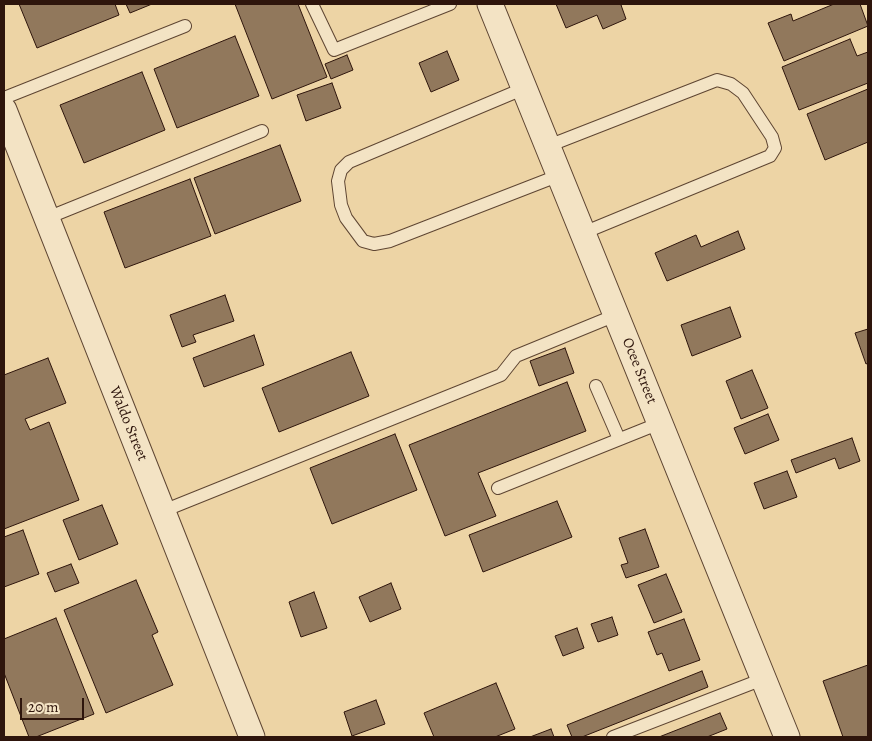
<!DOCTYPE html>
<style>
body{margin:0}
#map{position:relative;width:872px;height:741px;overflow:hidden;background:#edd4a5;font-family:Alegreya,serif}
canvas{display:block}
.frame{position:absolute;inset:0;border:5px solid #2e150c;pointer-events:none}
.scale{position:absolute;left:20px;top:698px;width:64px;height:22px;box-sizing:border-box;border:2px solid #2e150c;border-top:0;padding-left:6px;font-size:15px;line-height:18px;white-space:nowrap;color:#2e150c;-webkit-text-stroke:4px #f3e3c4;paint-order:stroke}
</style>
<div id="map">
<canvas width="872" height="741"></canvas>
<div class="frame"></div>
<div class="scale">20 m</div>
</div>
<script>
const g = document.querySelector('canvas').getContext('2d');
g.lineJoin = 'round';
function paint(path, color) {
  g.fillStyle = color;
  g.fill(path, 'evenodd');
}
function poly(rows) {
  const path = new Path2D();
  for (const r of rows) {
    path.moveTo(r[0], r[1]);
    for (let i = 2; i < r.length; i += 2) path.lineTo(r[i], r[i + 1]);
  }
  return path;
}
function stroke(path, color, width, dash) {
  g.strokeStyle = color;
  g.lineWidth = width;
  g.lineCap = dash ? 'butt' : 'round';
  g.setLineDash(dash || []);
  g.stroke(path);
}
function write(font, color, halo, rows, align = 'center') {
  g.font = font + ' Alegreya,serif';
  g.lineWidth = 4.5;
  g.setLineDash([]);
  g.textBaseline = 'middle';
  g.strokeStyle = halo;
  g.fillStyle = color;
  for (const [text, x, y, turn = 0] of rows) {
    g.save();
    g.translate(x, y);
    g.rotate((+turn || 0) * Math.PI / 180);
    g.textAlign = isNaN(turn) ? turn : align;
    if (halo) g.strokeText(text, 0, 0);
    g.fillText(text, 0, 0);
    g.restore();
  }
}
const building = poly([
 [19,4,115,4,119,15,37,48,19,4],
 [126,4,152,4,130,13,126,4],
 [235,4,298,4,327,77,272,99,235,4],
 [556,4,624,4,621,5,626,19,603,29,597,15,566,28,556,4],
 [834,4,860,4,868,26,784,61,768,23,791,14,793,21,834,4],
 [235,36,259,96,177,128,154,69,235,36],
 [850,39,857,56,868,52,868,83,799,110,782,67,850,39],
 [447,51,459,80,431,92,419,63,447,51],
 [347,55,353,70,331,79,325,64,347,55],
 [142,72,165,130,84,163,60,105,142,72],
 [332,83,341,108,306,121,297,95,332,83],
 [868,89,868,142,825,160,807,114,868,89],
 [280,145,301,201,215,234,194,178,280,145],
 [190,179,211,236,125,268,104,212,190,179],
 [738,231,745,249,667,281,655,253,696,235,701,247,738,231],
 [225,295,234,321,193,335,196,342,182,347,170,315,225,295],
 [730,307,741,337,692,356,681,325,730,307],
 [868,329,868,363,866,364,855,333,868,329],
 [254,335,264,365,204,387,193,358,254,335],
 [565,348,574,373,539,386,530,361,565,348],
 [351,352,369,396,279,432,262,388,351,352],
 [48,358,66,403,25,419,30,430,49,422,79,500,4,529,4,375,48,358],
 [752,370,768,408,741,419,726,381,752,370],
 [567,382,586,431,478,473,496,516,445,536,409,445,567,382],
 [768,414,779,440,745,454,734,428,768,414],
 [395,434,417,490,332,524,310,468,395,434],
 [852,438,860,461,839,469,835,458,796,473,791,460,852,438],
 [787,471,797,497,764,509,754,483,787,471],
 [557,501,572,537,483,572,469,535,557,501],
 [102,505,118,544,79,560,63,520,102,505],
 [645,529,659,567,626,578,621,565,628,563,619,538,645,529],
 [23,530,39,574,4,587,4,537,23,530],
 [71,564,79,583,55,592,47,573,71,564],
 [666,574,682,612,654,623,638,585,666,574],
 [136,580,158,632,152,635,173,685,106,713,64,610,136,580],
 [391,583,401,609,370,622,359,597,391,583],
 [314,592,327,628,301,637,289,602,314,592],
 [612,617,618,635,598,642,591,624,612,617],
 [56,618,94,714,36,737,29,737,4,673,4,639,56,618],
 [684,619,700,660,669,671,662,653,657,655,648,632,684,619],
 [577,628,584,648,563,656,555,636,577,628],
 [868,665,868,737,843,737,823,681,868,665],
 [702,671,708,687,582,737,572,737,567,725,702,671],
 [496,683,515,729,495,737,434,737,424,713,496,683],
 [376,700,385,724,352,736,344,712,376,700],
 [720,713,727,729,707,737,659,737,720,713],
 [551,729,554,737,530,737,551,729]
]);
const service = poly([
 [312,4,334,50,450,4],
 [525,88,349,162,341,170,338,181,341,205,346,218,363,241,374,244,390,241,560,175],
 [4,98,185,26],
 [548,146,717,80,731,84,743,93,772,137,775,148,770,156,583,233],
 [47,218,262,131],
 [596,386,619,439],
 [498,488,660,423],
 [163,511,501,375,516,356,616,315],
 [613,737,763,679]
]);
const minor = poly([
 [490,4,787,737],
 [4,110,252,737]
]);
const streetNames = [
 ["Ocee Street",639,371,68],
 ["Waldo Street",128,424,68]
];
paint(building, '#91785c');
stroke(building, '#2e150c', 1);
stroke(service, '#5e4532', 14);
stroke(minor, '#5e4532', 27);
stroke(service, '#f3e3c4', 12);
stroke(minor, '#f3e3c4', 25);
write('15px', '#2e150c', '#f3e3c4', streetNames);
</script>
